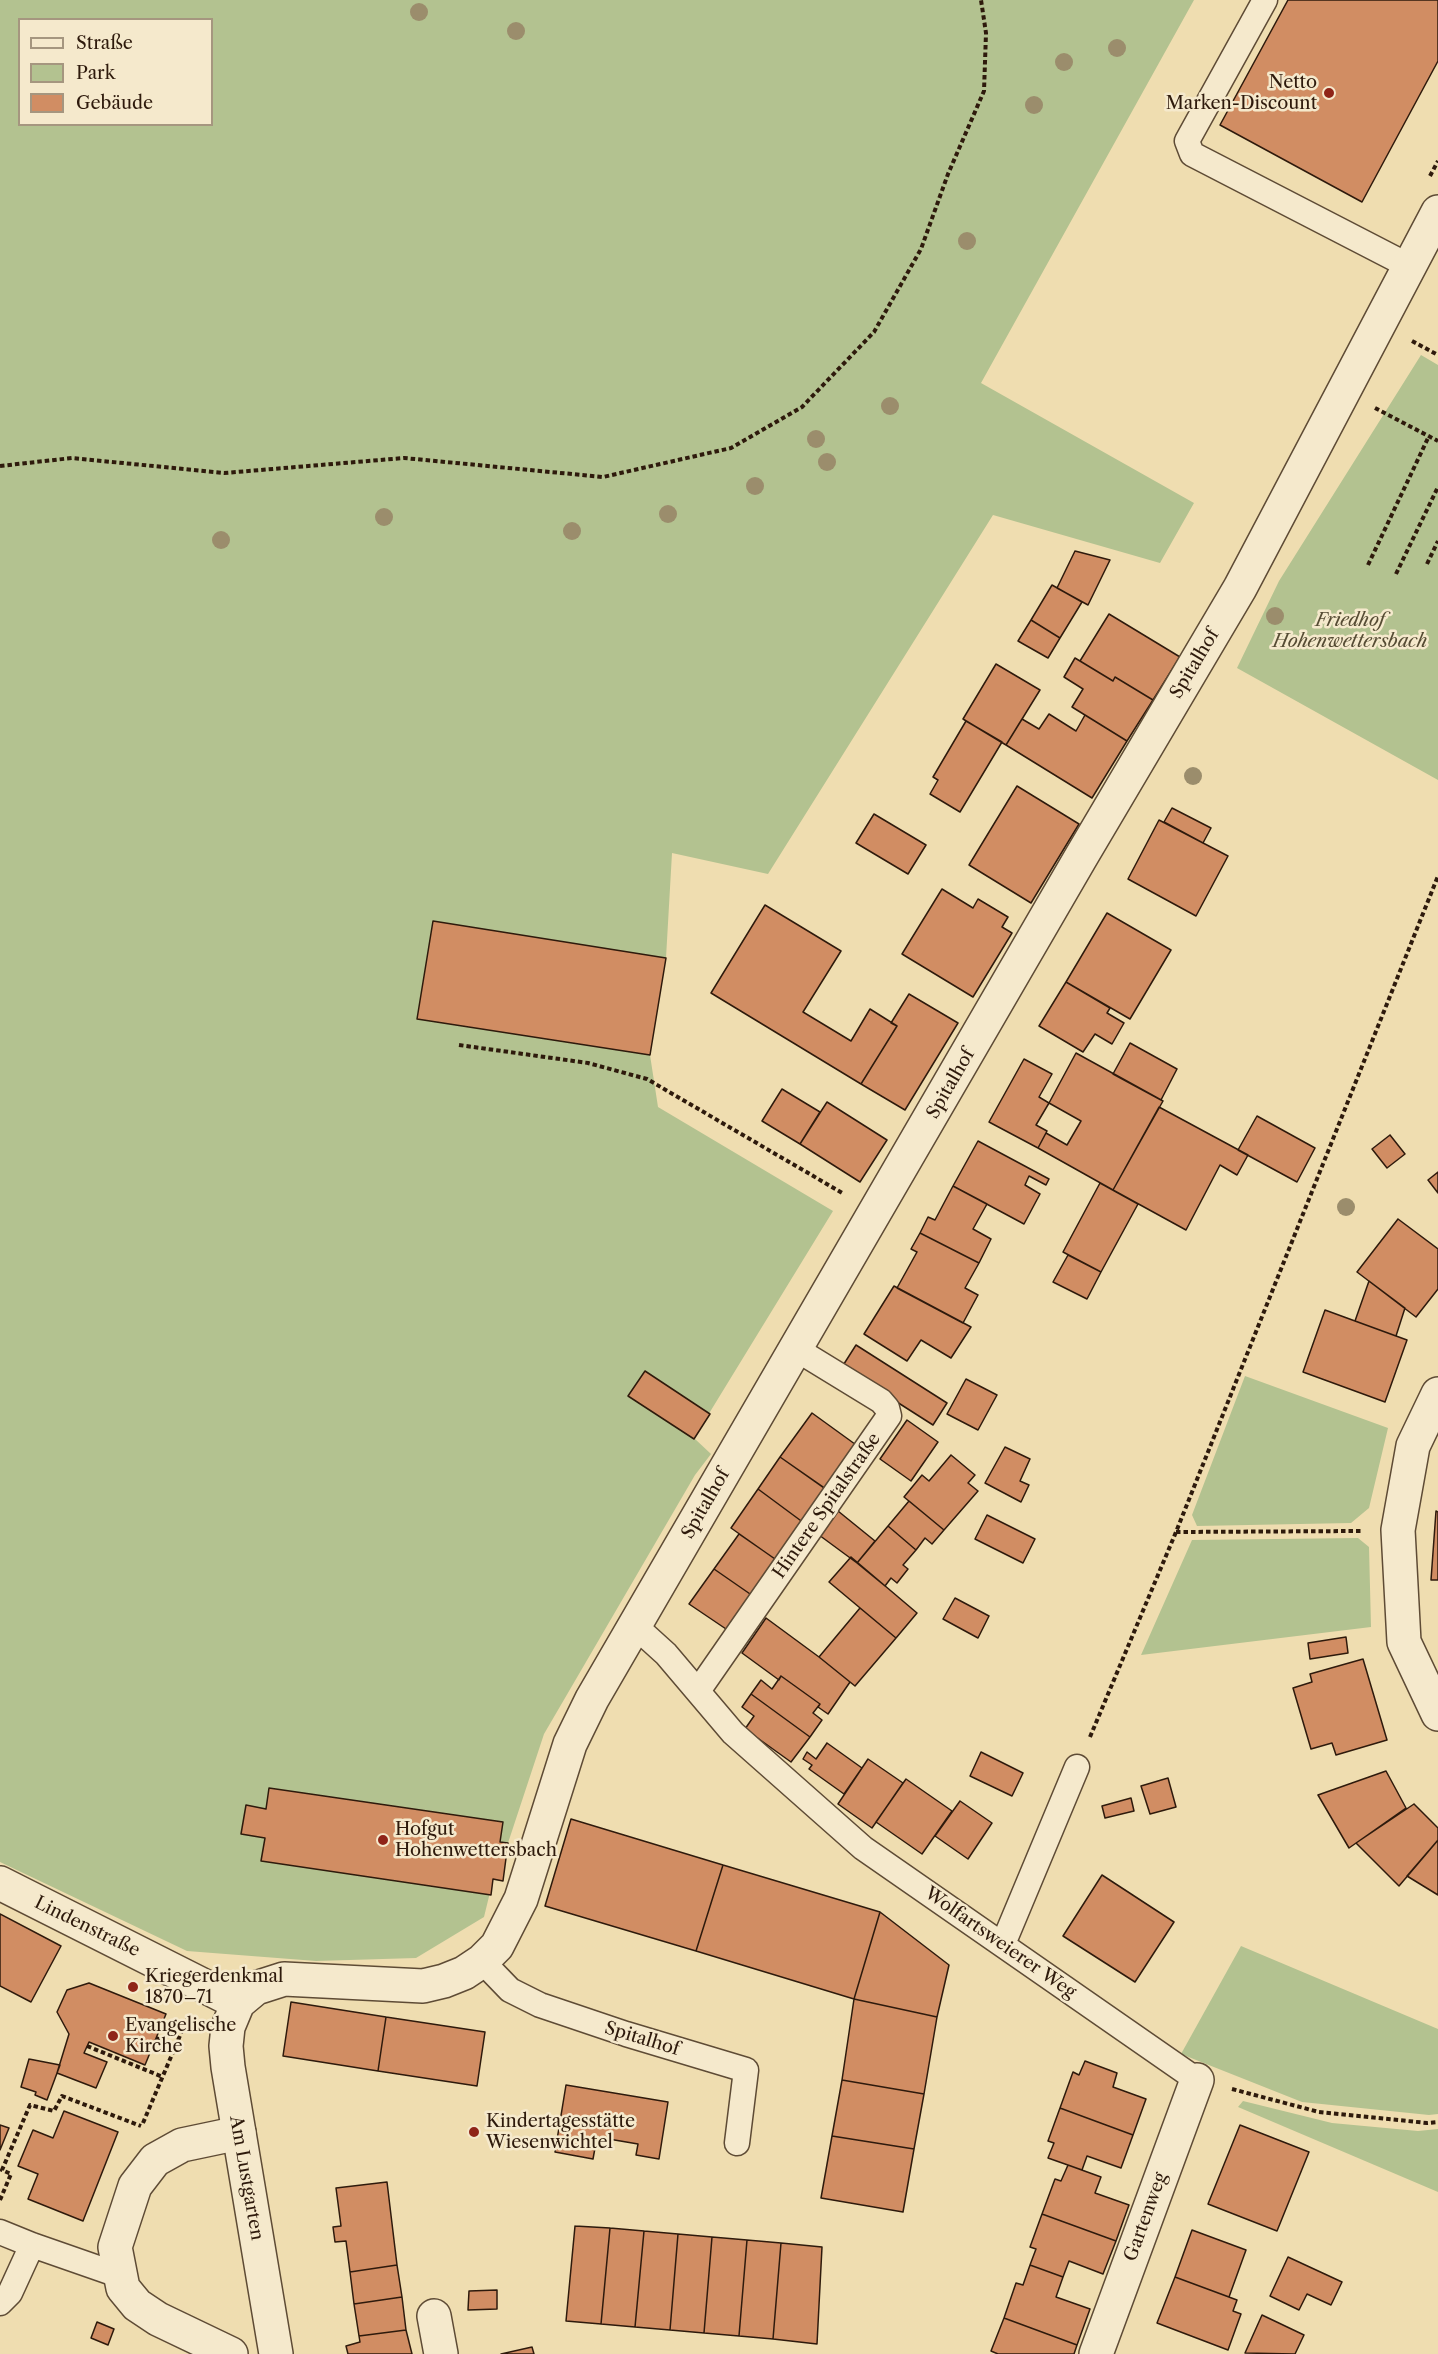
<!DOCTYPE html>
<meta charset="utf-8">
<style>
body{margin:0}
#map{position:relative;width:1438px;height:2354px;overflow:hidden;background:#efddb0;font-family:"Libre Caslon Text",serif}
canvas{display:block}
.legend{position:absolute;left:18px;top:18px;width:195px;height:108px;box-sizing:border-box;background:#f5e9cc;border:2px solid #a5967f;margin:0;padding:8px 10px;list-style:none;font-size:18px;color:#2e1a0c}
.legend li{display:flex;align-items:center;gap:12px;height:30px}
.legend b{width:30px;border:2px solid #a5967f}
</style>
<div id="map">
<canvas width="1438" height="2354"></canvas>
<ul class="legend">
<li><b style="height:8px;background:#f5e9cc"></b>Straße</li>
<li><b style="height:16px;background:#b3c290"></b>Park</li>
<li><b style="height:16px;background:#d18d63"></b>Gebäude</li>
</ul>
</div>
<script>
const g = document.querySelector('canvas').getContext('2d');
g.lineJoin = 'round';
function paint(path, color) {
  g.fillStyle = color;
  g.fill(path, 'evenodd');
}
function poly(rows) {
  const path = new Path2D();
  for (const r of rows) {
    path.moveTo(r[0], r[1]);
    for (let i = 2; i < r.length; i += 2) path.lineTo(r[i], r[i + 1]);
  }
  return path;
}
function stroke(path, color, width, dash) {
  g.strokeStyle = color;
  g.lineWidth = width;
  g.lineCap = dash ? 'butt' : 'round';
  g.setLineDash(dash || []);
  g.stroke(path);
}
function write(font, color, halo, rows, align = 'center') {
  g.font = font + ' "Libre Caslon Text",serif';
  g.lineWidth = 5;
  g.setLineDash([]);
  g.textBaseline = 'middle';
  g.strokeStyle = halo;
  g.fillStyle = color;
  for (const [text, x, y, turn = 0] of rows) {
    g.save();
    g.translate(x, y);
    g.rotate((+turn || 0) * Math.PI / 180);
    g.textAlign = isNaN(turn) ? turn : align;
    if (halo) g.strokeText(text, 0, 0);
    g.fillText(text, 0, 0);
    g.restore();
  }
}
const green = poly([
 [0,0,1194,0,981,383,1194,503,1160,563,993,515,768,874,672,853,666,958,650,1055,658,1107,833,1211,694,1438,711,1454,695,1475,544,1734,508,1843,503,1881,493,1880,484,1917,416,1958,316,1961,187,1951,0,1862],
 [20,20,212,20,212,124,20,124],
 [1421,355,1438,365,1438,780,1237,668,1279,581],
 [1245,1376,1388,1428,1369,1508,1351,1523,1197,1526,1192,1515],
 [1358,1538,1369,1547,1371,1627,1141,1655,1192,1540],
 [1241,1946,1438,2029,1438,2114,1429,2115,1302,2102,1181,2054],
 [1243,2101,1332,2123,1418,2131,1438,2129,1438,2192,1238,2107]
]);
const building = poly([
 [1288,0,1438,0,1438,61,1362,202,1220,125,1288,0],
 [1075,551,1110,560,1088,605,1057,588,1075,551],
 [1052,585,1082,602,1060,638,1031,620,1052,585],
 [1109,614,1180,657,1153,700,1115,677,1113,681,1080,661,1109,614],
 [1031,620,1060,638,1048,658,1018,641,1031,620],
 [1075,658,1113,681,1115,677,1153,700,1127,741,1072,707,1083,689,1064,677,1075,658],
 [996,664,1040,690,1006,745,963,719,996,664],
 [1049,714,1076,731,1085,715,1127,741,1092,798,1006,745,1022,719,1039,729,1049,714],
 [966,721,1002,742,960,812,930,794,938,780,933,777,966,721],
 [1017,786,1079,824,1031,903,969,865,1017,786],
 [1172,808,1211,828,1203,843,1164,822,1172,808],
 [874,814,926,845,908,874,856,843,874,814],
 [1159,820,1228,856,1196,916,1128,879,1159,820],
 [942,889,973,908,978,899,1008,917,1002,927,1012,933,973,997,902,954,942,889],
 [765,905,841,951,803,1012,851,1041,870,1009,897,1026,861,1084,711,993,765,905],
 [1107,913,1171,950,1130,1019,1066,982,1107,913],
 [433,921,666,958,650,1055,417,1019,433,921],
 [1066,982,1110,1008,1107,1013,1124,1023,1112,1044,1095,1034,1083,1052,1039,1026,1066,982],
 [909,994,958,1023,905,1110,861,1084,897,1026,891,1023,909,994],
 [1130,1043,1177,1069,1161,1100,1113,1074,1130,1043],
 [1076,1053,1163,1101,1113,1190,1038,1148,1046,1133,1067,1145,1081,1121,1049,1103,1076,1053],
 [1024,1059,1052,1074,1039,1097,1049,1103,1036,1125,1047,1131,1038,1148,989,1122,1024,1059],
 [782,1089,820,1112,800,1144,762,1121,782,1089],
 [827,1102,887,1140,860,1182,800,1144,827,1102],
 [1159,1107,1248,1155,1237,1175,1220,1165,1186,1230,1113,1190,1159,1107],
 [1257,1116,1315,1148,1297,1182,1238,1150,1257,1116],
 [1390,1135,1405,1154,1387,1168,1372,1149,1390,1135],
 [978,1141,1049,1179,1046,1185,1029,1176,1025,1185,1040,1194,1024,1224,953,1186,978,1141],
 [1438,1172,1438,1193,1428,1180,1438,1172],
 [1100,1183,1138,1204,1101,1272,1063,1252,1100,1183],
 [953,1186,987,1204,973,1229,991,1239,979,1263,920,1233,928,1217,935,1220,953,1186],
 [1398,1219,1438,1249,1438,1289,1416,1317,1357,1272,1398,1219],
 [920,1233,979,1263,965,1288,978,1295,963,1323,897,1288,917,1252,911,1249,920,1233],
 [1068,1255,1101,1272,1087,1299,1053,1282,1068,1255],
 [1369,1281,1405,1308,1396,1336,1355,1321,1369,1281],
 [894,1286,971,1327,951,1358,921,1340,907,1361,864,1334,894,1286],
 [1325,1310,1407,1340,1385,1402,1303,1372,1325,1310],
 [856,1345,947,1403,933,1425,842,1367,856,1345],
 [645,1371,710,1414,694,1439,628,1396,645,1371],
 [966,1379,997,1395,978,1430,947,1414,966,1379],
 [812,1413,859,1447,829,1491,780,1457,812,1413],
 [907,1420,938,1442,911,1481,880,1459,907,1420],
 [1005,1447,1030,1459,1020,1481,1029,1485,1021,1502,985,1483,1005,1447],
 [951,1455,975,1475,968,1483,978,1491,944,1530,904,1497,922,1475,929,1481,951,1455],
 [780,1457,831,1493,808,1526,758,1489,780,1457],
 [758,1489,808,1526,782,1564,731,1528,758,1489],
 [909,1501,944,1530,932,1544,925,1538,916,1550,888,1526,909,1501],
 [838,1511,875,1541,857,1563,819,1535,838,1511],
 [1436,1511,1438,1512,1438,1580,1431,1580,1436,1511],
 [987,1515,1035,1539,1023,1563,975,1539,987,1515],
 [888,1526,916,1550,903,1565,908,1569,897,1583,891,1578,885,1586,857,1563,888,1526],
 [739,1534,778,1561,753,1596,714,1569,739,1534],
 [851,1557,917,1613,896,1638,829,1582,851,1557],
 [714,1569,753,1596,729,1631,689,1604,714,1569],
 [955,1598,989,1616,978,1638,943,1619,955,1598],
 [860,1608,896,1638,855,1686,819,1657,860,1608],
 [766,1618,819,1657,850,1682,828,1714,818,1707,820,1704,781,1676,779,1680,742,1653,766,1618],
 [1346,1637,1348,1653,1310,1659,1308,1643,1346,1637],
 [1363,1659,1387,1740,1336,1755,1332,1743,1311,1749,1293,1688,1312,1682,1310,1674,1363,1659],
 [781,1676,820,1704,813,1713,822,1720,810,1737,751,1694,761,1680,772,1689,781,1676],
 [751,1694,810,1737,791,1762,745,1729,754,1716,742,1707,751,1694],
 [827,1743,862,1768,844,1794,809,1769,812,1765,803,1759,807,1752,816,1759,827,1743],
 [981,1752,1023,1773,1012,1796,970,1776,981,1752],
 [868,1759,903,1783,872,1828,838,1804,868,1759],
 [1386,1771,1406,1808,1349,1848,1318,1795,1386,1771],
 [1168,1778,1176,1807,1150,1814,1141,1786,1168,1778],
 [906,1779,952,1811,922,1854,876,1822,906,1779],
 [269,1788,503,1822,500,1842,508,1843,503,1881,493,1879,491,1895,261,1861,265,1838,241,1834,246,1805,266,1809,269,1788],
 [1131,1798,1134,1811,1105,1818,1102,1806,1131,1798],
 [960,1801,992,1823,968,1859,935,1836,960,1801],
 [1414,1804,1438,1828,1438,1840,1399,1886,1356,1843,1414,1804],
 [571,1819,723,1865,696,1951,545,1906,571,1819],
 [1438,1840,1438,1895,1407,1876,1438,1840],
 [723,1865,880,1912,854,1999,696,1951,723,1865],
 [1102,1875,1174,1922,1135,1982,1063,1936,1102,1875],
 [880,1912,949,1965,937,2017,854,1999,880,1912],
 [0,1914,61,1946,31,2002,0,1986,0,1914],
 [89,1983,166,2014,145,2065,89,2042,84,2053,107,2062,96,2088,57,2073,69,2034,57,2012,67,1990,89,1983],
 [854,1999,937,2017,924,2094,842,2080,854,1999],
 [291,2002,386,2017,378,2071,283,2056,291,2002],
 [386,2017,485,2032,477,2086,378,2071,386,2017],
 [29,2059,60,2065,47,2100,35,2095,36,2092,21,2087,29,2059],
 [1085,2061,1117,2073,1113,2087,1146,2099,1133,2135,1060,2108,1073,2072,1079,2075,1085,2061],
 [842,2080,924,2094,914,2149,832,2136,842,2080],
 [566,2085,668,2102,659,2159,636,2155,638,2144,597,2137,593,2159,555,2152,566,2085],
 [1060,2108,1133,2135,1121,2168,1087,2156,1082,2170,1048,2158,1054,2143,1048,2141,1060,2108],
 [64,2111,118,2132,83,2221,28,2199,38,2174,18,2166,33,2130,53,2138,64,2111],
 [0,2125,9,2128,0,2150,0,2125],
 [1240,2125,1309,2152,1277,2231,1208,2204,1240,2125],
 [832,2136,914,2149,903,2212,821,2198,832,2136],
 [1068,2165,1101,2177,1095,2193,1129,2205,1116,2241,1042,2214,1055,2179,1061,2181,1068,2165],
 [387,2182,397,2265,350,2272,346,2241,335,2242,333,2227,341,2226,336,2188,387,2182],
 [1042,2214,1116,2241,1103,2274,1069,2261,1063,2277,1030,2265,1036,2249,1030,2247,1042,2214],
 [575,2226,610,2228,601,2324,566,2321,575,2226],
 [610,2228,644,2231,635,2327,601,2324,610,2228],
 [1192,2230,1246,2250,1229,2297,1175,2277,1192,2230],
 [644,2231,678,2234,670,2330,635,2327,644,2231],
 [678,2234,712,2237,704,2333,670,2330,678,2234],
 [712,2237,747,2240,739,2336,704,2333,712,2237],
 [747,2240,781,2243,773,2339,739,2336,747,2240],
 [781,2243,822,2247,817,2344,773,2339,781,2243],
 [1288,2257,1342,2282,1331,2305,1307,2294,1299,2310,1270,2296,1288,2257],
 [397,2265,402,2297,354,2304,350,2272,397,2265],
 [1030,2265,1063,2277,1056,2297,1090,2309,1077,2345,1004,2318,1016,2283,1023,2285,1030,2265],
 [1175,2277,1237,2300,1233,2311,1241,2314,1228,2350,1157,2323,1175,2277],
 [497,2290,497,2309,468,2310,469,2291,497,2290],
 [402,2297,406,2330,359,2336,354,2304,402,2297],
 [1262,2315,1304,2335,1295,2354,1245,2353,1262,2315],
 [1004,2318,1077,2345,1074,2354,998,2354,991,2351,1004,2318],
 [97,2322,114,2329,108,2345,91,2338,97,2322],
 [406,2330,412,2354,348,2354,346,2346,360,2342,359,2336,406,2330],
 [532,2347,534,2354,501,2354,532,2347]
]);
const path = poly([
 [1430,176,1438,161],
 [1412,341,1438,355],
 [1375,408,1438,441],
 [0,466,72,458,224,473,404,458,603,477,731,448,802,407,874,332,921,249,948,174,984,91,986,33,981,0],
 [1427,564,1438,541],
 [1368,565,1429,436],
 [1396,574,1438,487],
 [459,1045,588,1063,647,1079,844,1194],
 [1176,1532,1361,1531],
 [1090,1737,1176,1532,1438,876],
 [156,2038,176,2046],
 [87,2046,163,2077],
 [1232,2089,1319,2112,1427,2123,1438,2122],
 [143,2123,187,2019],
 [0,2200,11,2174,2,2170,30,2105,54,2111,62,2096,141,2126]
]);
const service = poly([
 [1265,0,1187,141,1192,154,1409,266],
 [634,1625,666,1654,733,1733,863,1848,1197,2080],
 [698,1691,889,1416,887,1408,881,1401,796,1349],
 [1003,1944,1077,1767],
 [482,1961,510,1990,540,2005,626,2034,746,2070,737,2143],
 [0,2232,32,2245,121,2276],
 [0,2303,10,2293,32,2245]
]);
const minor = poly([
 [1438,1394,1413,1446,1398,1530,1404,1642,1438,1714],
 [0,1883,238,2003],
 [434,2316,441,2354],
 [231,2354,158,2319,137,2305,123,2288,115,2247,135,2186,155,2160,182,2145,239,2133],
 [1096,2354,1197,2080]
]);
const tertiary = poly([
 [276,2354,228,2067,226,2046,228,2027,238,2003,256,1988,284,1979,423,1986,444,1981,464,1973,482,1961,497,1946,521,1899,570,1744,592,1699,1081,857,1240,588,1438,212]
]);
const trees = [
 [419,12],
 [516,31],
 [1117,48],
 [1064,62],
 [1034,105],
 [967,241],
 [890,406],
 [816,439],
 [827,462],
 [755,486],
 [668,514],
 [384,517],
 [572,531],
 [221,540],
 [1275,616],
 [1193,776],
 [1346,1207]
];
const markers = [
 [1329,93,6,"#8f2418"],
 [383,1840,6,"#8f2418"],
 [133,1987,6,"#8f2418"],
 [113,2036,6,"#8f2418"],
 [474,2132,6,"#8f2418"]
];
const poiNames = [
 ["Netto",1317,83,"right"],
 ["Marken-Discount",1317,104,"right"],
 ["Hofgut",395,1830],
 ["Hohenwettersbach",395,1851],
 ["Kriegerdenkmal",145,1977],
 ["1870–71",145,1998],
 ["Evangelische",125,2026],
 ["Kirche",125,2047],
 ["Kindertagesstätte",486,2122],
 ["Wiesenwichtel",486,2143]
];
const parkNames = [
 ["Friedhof",1350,621],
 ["Hohenwettersbach",1350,642]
];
const streetNames = [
 ["Spitalhof",1195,664,-59],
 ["Spitalhof",951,1084,-60],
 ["Spitalhof",706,1504,-60],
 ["Hintere Spitalstraße",827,1506,-55],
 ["Lindenstraße",87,1927,26],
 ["Wolfartsweierer Weg",1000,1943,35],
 ["Spitalhof",642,2039,17],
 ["Am Lustgarten",246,2178,80],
 ["Gartenweg",1146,2217,-70]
];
paint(green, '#b3c290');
paint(building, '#d18d63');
stroke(building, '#2e1a0c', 1.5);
stroke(service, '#5e4b35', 27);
stroke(minor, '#5e4b35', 36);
stroke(tertiary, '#5e4b35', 36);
stroke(path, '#2e1a0c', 4, [4.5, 3]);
stroke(service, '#f5e9cc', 24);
stroke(minor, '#f5e9cc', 33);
stroke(tertiary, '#f5e9cc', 33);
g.fillStyle = '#9b8d6c';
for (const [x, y] of trees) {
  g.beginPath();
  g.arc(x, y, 9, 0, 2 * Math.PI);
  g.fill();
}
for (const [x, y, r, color] of markers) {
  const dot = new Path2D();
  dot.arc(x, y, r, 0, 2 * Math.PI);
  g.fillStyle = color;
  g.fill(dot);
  stroke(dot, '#f5e9cc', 2);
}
write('18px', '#2e1a0c', '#f5e9cc', poiNames, 'left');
write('italic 18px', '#564c34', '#f5e9cc', parkNames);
write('18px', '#2e1a0c', '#f5e9cc', streetNames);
</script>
